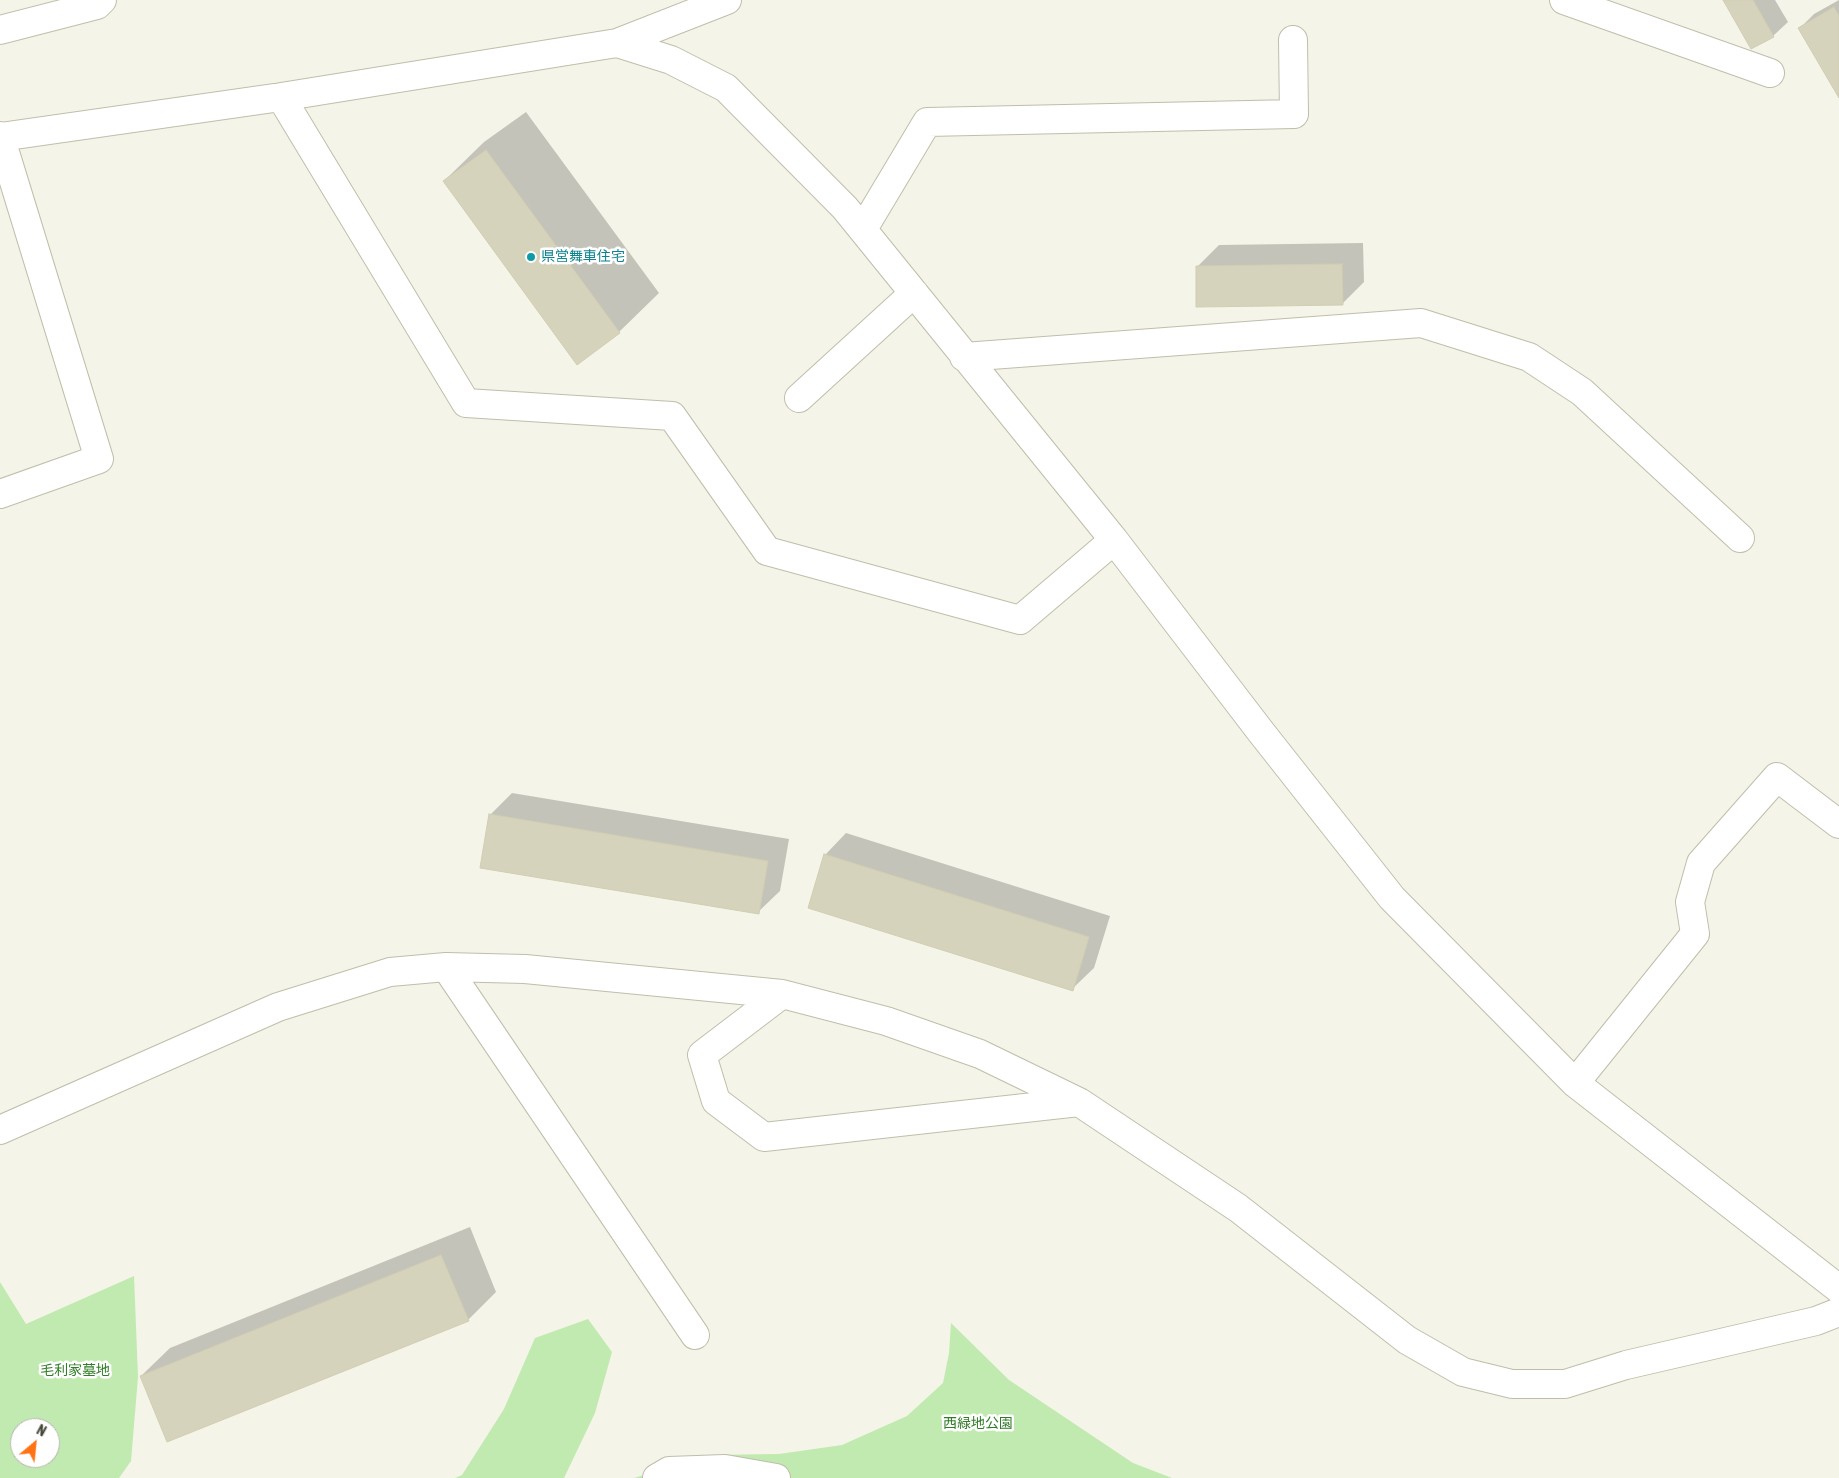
<!DOCTYPE html>
<meta charset="utf-8">
<style>
body{margin:0}
#map{position:relative;width:1839px;height:1478px;overflow:hidden;background:#f4f4e8;font-family:"Asap Condensed",sans-serif}
canvas{display:block}
.north{position:absolute;left:10px;top:1418px;width:50px;height:50px;box-sizing:border-box;background:#fff;border:1px solid #b6b5af;border-radius:50%;rotate:28deg;font-size:14px;font-weight:700;line-height:20px;text-align:center;color:#484636}
.north::after{content:'';display:block;margin:auto;width:18px;height:22px;background:#ff7314;clip-path:polygon(50% 0,100% 100%,50% 72%,0 100%)}
</style>
<div id="map">
<canvas width="1839" height="1478"></canvas>
<div class="north">N</div>
</div>
<script>
const g = document.querySelector('canvas').getContext('2d');
g.lineJoin = 'round';
function paint(path, color) {
  g.fillStyle = color;
  g.fill(path, 'evenodd');
}
function poly(rows) {
  const path = new Path2D();
  for (const r of rows) {
    path.moveTo(r[0], r[1]);
    for (let i = 2; i < r.length; i += 2) path.lineTo(r[i], r[i + 1]);
  }
  return path;
}
function stroke(path, color, width, dash) {
  g.strokeStyle = color;
  g.lineWidth = width;
  g.lineCap = dash ? 'butt' : 'round';
  g.setLineDash(dash || []);
  g.stroke(path);
}
function write(font, color, halo, rows, align = 'center') {
  g.font = font + ' "Asap Condensed","Noto Sans JP",sans-serif';
  g.lineWidth = 5;
  g.setLineDash([]);
  g.textBaseline = 'middle';
  g.strokeStyle = halo;
  g.fillStyle = color;
  for (const [text, x, y, turn = 0] of rows) {
    g.save();
    g.translate(x, y);
    g.rotate((+turn || 0) * Math.PI / 180);
    g.textAlign = isNaN(turn) ? turn : align;
    if (halo) g.strokeText(text, 0, 0);
    g.fillText(text, 0, 0);
    g.restore();
  }
}
const green = poly([
 [134,1276,138,1377,131,1461,119,1478,0,1478,0,1282,26,1324],
 [20,1428,50,1428,50,1458,20,1458],
 [588,1319,612,1352,595,1413,564,1478,455,1478,462,1475,504,1409,535,1338],
 [951,1323,1009,1380,1133,1463,1172,1478,634,1478,711,1455,779,1454,842,1445,907,1416,943,1383,949,1353]
]);
const shadow = poly([
 [1724,0,1775,0,1788,22,1773,36],
 [1839,0,1839,96,1800,28,1814,14],
 [526,112,659,293,619,332,444,181,484,142],
 [1363,243,1364,282,1343,303,1197,267,1219,245],
 [512,793,789,839,780,891,758,912,490,815],
 [846,833,1110,916,1094,968,1072,989,825,855],
 [470,1227,496,1292,468,1320,141,1376,170,1348]
]);
const building = poly([
 [1723,0,1753,0,1774,37,1751,49,1723,0],
 [1834,7,1839,16,1839,98,1798,28,1834,7],
 [486,150,620,333,577,365,443,181,486,150],
 [1342,264,1343,305,1196,307,1196,266,1342,264],
 [489,814,768,861,759,914,480,868,489,814],
 [824,854,1089,937,1073,991,808,908,824,854],
 [441,1255,469,1321,167,1442,140,1376,441,1255]
]);
const minor = poly([
 [1564,0,1770,73],
 [0,30,97,5,102,0],
 [617,43,671,60,726,88,845,208,1114,540,1261,732,1392,898,1575,1083,1839,1289],
 [281,97,466,403,672,416,767,551,1020,620,1114,540],
 [0,136,99,459,0,494],
 [1,137,281,97,617,43,727,0],
 [863,229,927,122,1294,114,1293,40],
 [964,357,1421,323,1529,357,1582,392,1740,538],
 [799,398,914,293],
 [446,967,695,1335],
 [782,994,702,1055,716,1101,764,1137,1079,1102],
 [1575,1083,1695,934,1690,902,1701,863,1777,777,1839,824],
 [0,1130,278,1007,390,972,446,967,525,969,782,994,886,1021,980,1054,1079,1102,1238,1208,1407,1340,1463,1372,1512,1384,1565,1384,1626,1365,1816,1321,1839,1312],
 [657,1478,669,1471,725,1469,776,1478]
]);
const markers = [
 [531,257,5,"#0f9aa8"]
];
const cultureNames = [
 ["県営舞車住宅",541,257]
];
const parkNames = [
 ["毛利家墓地",75,1371],
 ["西緑地公園",978,1424]
];
paint(green, '#c0eaaf');
paint(shadow, '#0003');
paint(building, '#d6d3bd');
stroke(building, '#d1cdb0', 1);
stroke(minor, '#c0beaa', 30);
stroke(minor, '#fff', 28);
for (const [x, y, r, color] of markers) {
  const dot = new Path2D();
  dot.arc(x, y, r, 0, 2 * Math.PI);
  g.fillStyle = color;
  g.fill(dot);
  stroke(dot, '#fff', 2);
}
write('14px', '#0d838f', '#fff', cultureNames, 'left');
write('14px', '#317c27', '#fff', parkNames);
</script>
